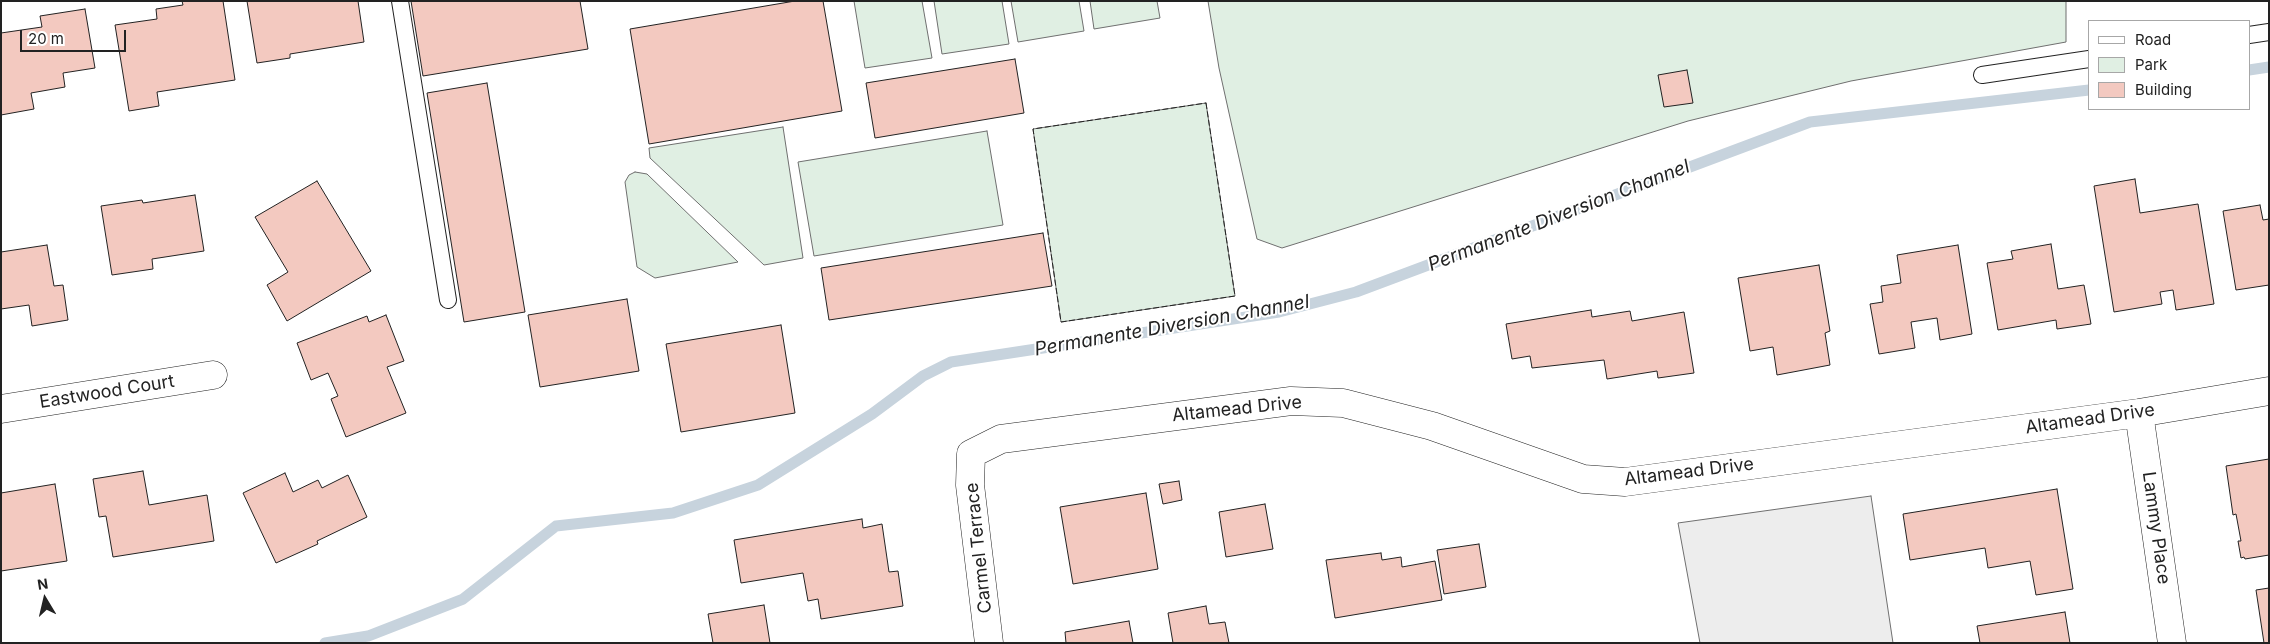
<!DOCTYPE html>
<style>
body{margin:0}
#map{position:relative;width:2270px;height:644px;overflow:hidden;background:#fff;font-family:Inter,sans-serif}
canvas{display:block}
.frame{position:absolute;inset:0;border:2px solid #222;pointer-events:none}
.legend{position:absolute;left:2088px;top:20px;width:162px;height:90px;box-sizing:border-box;background:#fff;border:1px solid #a7a7a7;margin:0;padding:6px 9px;list-style:none;font-size:15px;color:#222}
.legend li{display:flex;align-items:center;gap:10px;height:25px}
.legend b{width:25px;border:1px solid #a7a7a7}
.north{position:absolute;left:20px;top:574px;width:50px;height:50px;-webkit-text-stroke:4px #fff;paint-order:stroke;rotate:351deg;font-size:14px;font-weight:700;line-height:20px;text-align:center;color:#222}
.north::after{content:'';display:block;margin:auto;width:18px;height:22px;background:#222;clip-path:polygon(50% 0,100% 100%,50% 72%,0 100%)}
.scale{position:absolute;left:20px;top:30px;width:106px;height:22px;box-sizing:border-box;border:2px solid #222;border-top:0;padding-left:6px;font-size:15px;line-height:18px;white-space:nowrap;color:#222;-webkit-text-stroke:4px #fff;paint-order:stroke}
</style>
<div id="map">
<canvas width="2270" height="644"></canvas>
<div class="frame"></div>
<ul class="legend">
<li><b style="height:6px;background:#fff"></b>Road</li>
<li><b style="height:14px;background:#e0efe3"></b>Park</li>
<li><b style="height:14px;background:#f3c9c0"></b>Building</li>
</ul>
<div class="north">N</div>
<div class="scale">20 m</div>
</div>
<script>
const g = document.querySelector('canvas').getContext('2d');
g.lineJoin = 'round';
function paint(path, color) {
  g.fillStyle = color;
  g.fill(path, 'evenodd');
}
function poly(rows) {
  const path = new Path2D();
  for (const r of rows) {
    path.moveTo(r[0], r[1]);
    for (let i = 2; i < r.length; i += 2) path.lineTo(r[i], r[i + 1]);
  }
  return path;
}
function stroke(path, color, width, dash) {
  g.strokeStyle = color;
  g.lineWidth = width;
  g.lineCap = dash ? 'butt' : 'round';
  g.setLineDash(dash || []);
  g.stroke(path);
}
function write(font, color, halo, rows, align = 'center') {
  g.font = font + ' Inter,sans-serif';
  g.lineWidth = 4;
  g.setLineDash([]);
  g.textBaseline = 'middle';
  g.strokeStyle = halo;
  g.fillStyle = color;
  for (const [text, x, y, turn = 0] of rows) {
    g.save();
    g.translate(x, y);
    g.rotate((+turn || 0) * Math.PI / 180);
    g.textAlign = isNaN(turn) ? turn : align;
    if (halo) g.strokeText(text, 0, 0);
    g.fillText(text, 0, 0);
    g.restore();
  }
}
const green = poly([
 [854,1,922,1,932,58,865,68,854,1],
 [934,1,1002,1,1009,44,942,54,934,1],
 [1011,1,1079,1,1084,31,1018,42,1011,1],
 [1090,1,1157,1,1160,18,1094,29,1090,1],
 [1208,1,2066,1,2066,42,1851,81,1688,121,1282,248,1257,239,1219,68,1208,1],
 [1206,103,1235,296,1061,322,1033,129,1206,103],
 [783,127,803,258,764,265,650,158,649,148,783,127],
 [987,131,1003,225,814,256,798,162,987,131],
 [635,172,647,174,738,262,655,278,637,267,625,182,629,175,635,172]
]);
const parking = poly([
 [1871,496,1893,643,1700,643,1678,523,1871,496]
]);
const stream = poly([
 [2249,70,2269,67],
 [325,643,368,636,463,599,556,526,673,513,758,485,872,414,923,376,951,362,1279,312,1356,292,1810,122,2089,90]
]);
const building = poly([
 [182,1,223,1,235,80,157,92,159,106,129,111,115,25,157,19,156,9,183,5,182,1],
 [247,1,358,1,364,42,290,54,290,58,257,63,247,1],
 [411,1,580,1,588,49,423,76,411,1],
 [795,1,823,1,842,111,649,144,630,29,795,1],
 [85,9,95,68,63,73,65,87,31,93,34,109,1,115,1,33,42,27,40,16,85,9],
 [1015,59,1024,113,875,138,866,83,1015,59],
 [1687,70,1693,103,1664,107,1658,75,1687,70],
 [487,83,525,312,464,322,427,93,487,83],
 [2135,179,2140,213,2198,204,2214,304,2176,310,2173,290,2160,292,2162,304,2114,312,2094,186,2135,179],
 [317,181,371,271,287,321,267,285,288,272,255,217,317,181],
 [195,195,204,251,152,259,153,269,112,275,101,206,142,200,143,203,195,195],
 [2260,205,2263,220,2269,219,2269,285,2236,290,2223,211,2260,205],
 [1043,233,1052,286,829,320,821,268,1043,233],
 [2051,244,2058,289,2084,285,2091,324,2057,329,2056,320,1998,330,1987,263,2013,259,2011,251,2051,244],
 [47,245,54,286,63,285,68,320,32,326,29,305,1,309,1,252,47,245],
 [1958,245,1972,334,1940,340,1937,318,1911,322,1915,348,1879,354,1870,304,1883,302,1881,286,1901,283,1897,255,1958,245],
 [1819,265,1830,331,1825,333,1830,365,1777,375,1773,347,1750,351,1738,278,1819,265],
 [627,299,639,371,540,387,528,315,627,299],
 [1591,310,1592,317,1630,311,1632,321,1684,312,1694,373,1658,378,1657,371,1607,379,1604,360,1532,368,1530,356,1512,359,1506,324,1591,310],
 [386,315,404,361,387,367,406,413,346,437,331,399,338,396,328,373,311,380,297,343,367,316,369,322,386,315],
 [781,325,795,413,681,432,666,344,781,325],
 [2269,459,2269,555,2245,559,2244,557,2241,558,2238,541,2241,541,2236,514,2233,515,2226,466,2269,459],
 [143,471,149,505,207,495,214,541,113,557,106,516,99,517,93,479,143,471],
 [285,473,293,492,318,480,322,488,348,475,367,517,317,541,318,544,276,563,243,493,285,473],
 [1179,481,1182,500,1163,504,1159,484,1179,481],
 [55,484,67,561,1,571,1,493,55,484],
 [2057,489,2073,589,2036,595,2030,561,1988,568,1985,548,1910,560,1903,514,2057,489],
 [1146,493,1158,569,1073,584,1060,507,1146,493],
 [1265,504,1273,549,1226,557,1219,512,1265,504],
 [862,519,863,528,882,524,889,572,898,571,903,606,821,619,818,599,808,601,803,573,741,583,734,540,862,519],
 [1479,544,1486,587,1444,594,1437,550,1479,544],
 [1381,553,1382,560,1401,557,1402,567,1435,561,1442,600,1335,618,1326,560,1381,553],
 [2269,588,2269,643,2264,643,2256,590,2269,588],
 [764,605,770,643,713,643,708,614,764,605],
 [1206,606,1209,624,1225,622,1229,643,1173,643,1168,613,1206,606],
 [2065,612,2070,643,1980,643,1977,626,2065,612],
 [1129,621,1133,643,1066,643,1065,632,1129,621]
]);
const service = poly([
 [400,1,448,300],
 [2249,35,2269,32],
 [1982,75,2089,59]
]);
const minor = poly([
 [1,409,213,375],
 [2139,413,2172,643],
 [989,643,970,485,971,454,1001,439,1291,401,1343,403,1432,426,1583,479,1625,482,2139,413,2269,391]
]);
const fence = poly([
 [1206,103,1235,296,1061,322,1033,129,1206,103]
]);
const streetNames = [
 ["Eastwood Court",107,392,-9],
 ["Altamead Drive",1237,409,-6],
 ["Altamead Drive",2090,419,-8],
 ["Altamead Drive",1689,472,-7],
 ["Lammy Place",2156,528,82],
 ["Carmel Terrace",979,548,-96]
];
const waterNames = [
 ["Permanente Diversion Channel",1559,216,-21],
 ["Permanente Diversion Channel",1172,326,-10]
];
paint(green, '#e0efe3');
stroke(green, '#6f6f6f', 1);
paint(parking, '#ededed');
stroke(parking, '#6f6f6f', 1);
stroke(stream, '#c7d3dd', 11);
paint(building, '#f3c9c0');
stroke(building, '#222', 1);
stroke(service, '#222', 18);
stroke(minor, '#222', 29);
stroke(service, '#fff', 16);
stroke(minor, '#fff', 28);
stroke(fence, '#222', 1, [6, 2.5]);
write('18px', '#222', '#fff', streetNames);
write('italic 19px', '#222', '#fff', waterNames);
</script>
